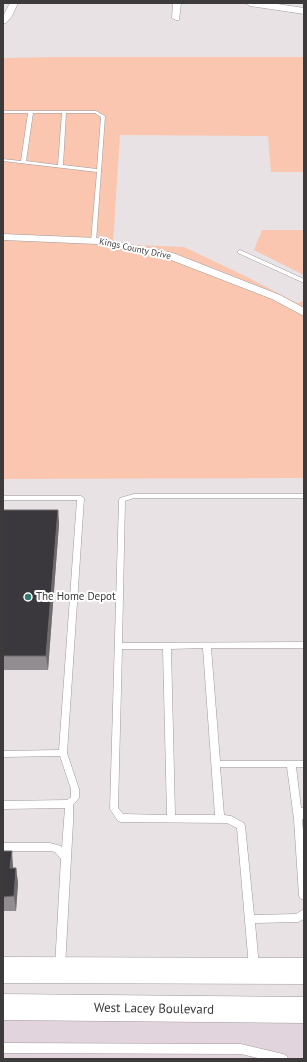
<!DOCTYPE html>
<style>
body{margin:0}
#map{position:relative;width:307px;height:1062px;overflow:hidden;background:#e8e2e5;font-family:"PT Sans",sans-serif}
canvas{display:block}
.frame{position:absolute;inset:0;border:4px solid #3d3a3c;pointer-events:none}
</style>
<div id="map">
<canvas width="307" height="1062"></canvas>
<div class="frame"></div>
</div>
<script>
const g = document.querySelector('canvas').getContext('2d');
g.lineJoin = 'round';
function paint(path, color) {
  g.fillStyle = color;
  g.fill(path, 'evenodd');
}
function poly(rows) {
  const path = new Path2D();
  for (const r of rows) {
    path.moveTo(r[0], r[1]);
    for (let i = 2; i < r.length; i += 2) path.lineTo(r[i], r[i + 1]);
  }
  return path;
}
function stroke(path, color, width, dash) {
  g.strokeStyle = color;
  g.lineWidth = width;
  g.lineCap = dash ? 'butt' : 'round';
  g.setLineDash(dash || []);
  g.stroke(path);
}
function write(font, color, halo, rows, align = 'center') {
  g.font = font + ' "PT Sans",sans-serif';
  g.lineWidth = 4;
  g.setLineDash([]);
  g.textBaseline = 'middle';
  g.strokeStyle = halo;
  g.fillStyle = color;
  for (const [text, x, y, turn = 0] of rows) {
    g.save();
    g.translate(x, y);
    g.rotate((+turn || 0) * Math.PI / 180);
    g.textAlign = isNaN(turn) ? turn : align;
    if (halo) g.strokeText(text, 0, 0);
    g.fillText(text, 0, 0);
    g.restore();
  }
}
const built = poly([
 [3,1007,304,1010,304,1059,3,1059]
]);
const green = poly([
 [57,57,304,57,304,172,271,172,268,136,120,135,113,244,184,247,243,275,297,303,304,301,304,478,3,479,3,58],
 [262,230,304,230,304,275,254,250]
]);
const service = poly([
 [3,111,96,111,105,116,96,242,94,243,91,241,97,172,3,161,3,159,21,161,28,113,3,113,3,111],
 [33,113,62,113,58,165,26,161,33,113],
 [66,113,95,113,101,117,97,169,63,165,66,113],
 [240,250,304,279,304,283,238,253,238,251,240,250],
 [134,494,304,494,304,498,134,498,125,501,122,643,304,642,304,648,211,648,220,761,304,761,304,767,296,767,301,808,304,807,304,818,302,820,304,840,304,900,301,899,299,896,294,819,287,767,220,767,224,815,231,816,244,823,245,826,254,915,296,914,304,909,304,919,298,922,255,923,259,967,257,970,254,971,251,970,249,967,237,828,227,823,121,822,118,821,110,809,119,500,120,498,134,494],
 [203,648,215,815,175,815,171,649,203,648],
 [122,649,163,649,167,815,123,814,118,808,122,649],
 [3,496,81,496,84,498,67,753,79,789,79,798,73,805,73,822,65,967,63,970,60,971,57,970,55,967,61,859,55,852,50,851,3,851,3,843,50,843,61,846,62,848,65,808,3,809,3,801,67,800,71,797,71,789,60,756,3,757,3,751,59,750,77,500,3,500,3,496],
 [3,1043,241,1044,283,1054,287,1056,288,1059,262,1059,241,1054,3,1053,3,1043]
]);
const minor = poly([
 [10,3,18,3,12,16,6,23,3,23,3,16,10,3],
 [173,3,181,3,179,20,176,20,172,18,173,3],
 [3,234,97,238,173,253,280,295,304,308,304,316,272,299,166,258,97,244,3,240,3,234]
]);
const tertiary = poly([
 [245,3,271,3,304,8,304,14,250,6,245,3]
]);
const secondary = poly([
 [3,957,304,958,304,984,3,983,3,957],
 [3,994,304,997,304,1023,3,1020,3,994]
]);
const wall = poly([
 [3,510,58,510,59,524,48,670,4,670,3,681],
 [3,851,13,866,13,868,16,868,18,883,16,911,3,911]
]);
const shadedWall = poly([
 [58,510,59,524,48,670,46,656],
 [3,660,4,670,3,681],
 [12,851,13,866,12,883,10,868],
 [16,868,18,883,16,911,14,896]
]);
const building = poly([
 [3,510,58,510,46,656,3,656,3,510],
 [3,851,12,851,10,868,16,868,14,896,3,897,3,851]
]);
const markers = [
 [28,597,4,"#327971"]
];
const farStreetnames = [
 ["Kings County Drive",135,249,12]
];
const poiNames = [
 ["The Home Depot",36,597]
];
const nearStreetnames = [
 ["West Lacey Boulevard",154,1009,1]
];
paint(built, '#e2d4dc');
paint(green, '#fac6af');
stroke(service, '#9e999c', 1);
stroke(minor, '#9e999c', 1);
stroke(tertiary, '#9e999c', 1);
stroke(secondary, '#9e999c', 1);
paint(service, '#fff');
paint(minor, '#fff');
paint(tertiary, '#fff');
paint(secondary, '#fff');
paint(wall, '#918d90');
paint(shadedWall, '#6e6b6f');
paint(building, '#3a383c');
stroke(building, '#6e6b6f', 1);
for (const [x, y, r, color] of markers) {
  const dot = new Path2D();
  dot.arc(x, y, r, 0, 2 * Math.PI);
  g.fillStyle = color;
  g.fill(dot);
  stroke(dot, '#fff', 1.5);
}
write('9px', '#3d3a3c', '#fff', farStreetnames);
write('11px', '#3d3a3c', '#fff', poiNames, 'left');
write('13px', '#3d3a3c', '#fff', nearStreetnames);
</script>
